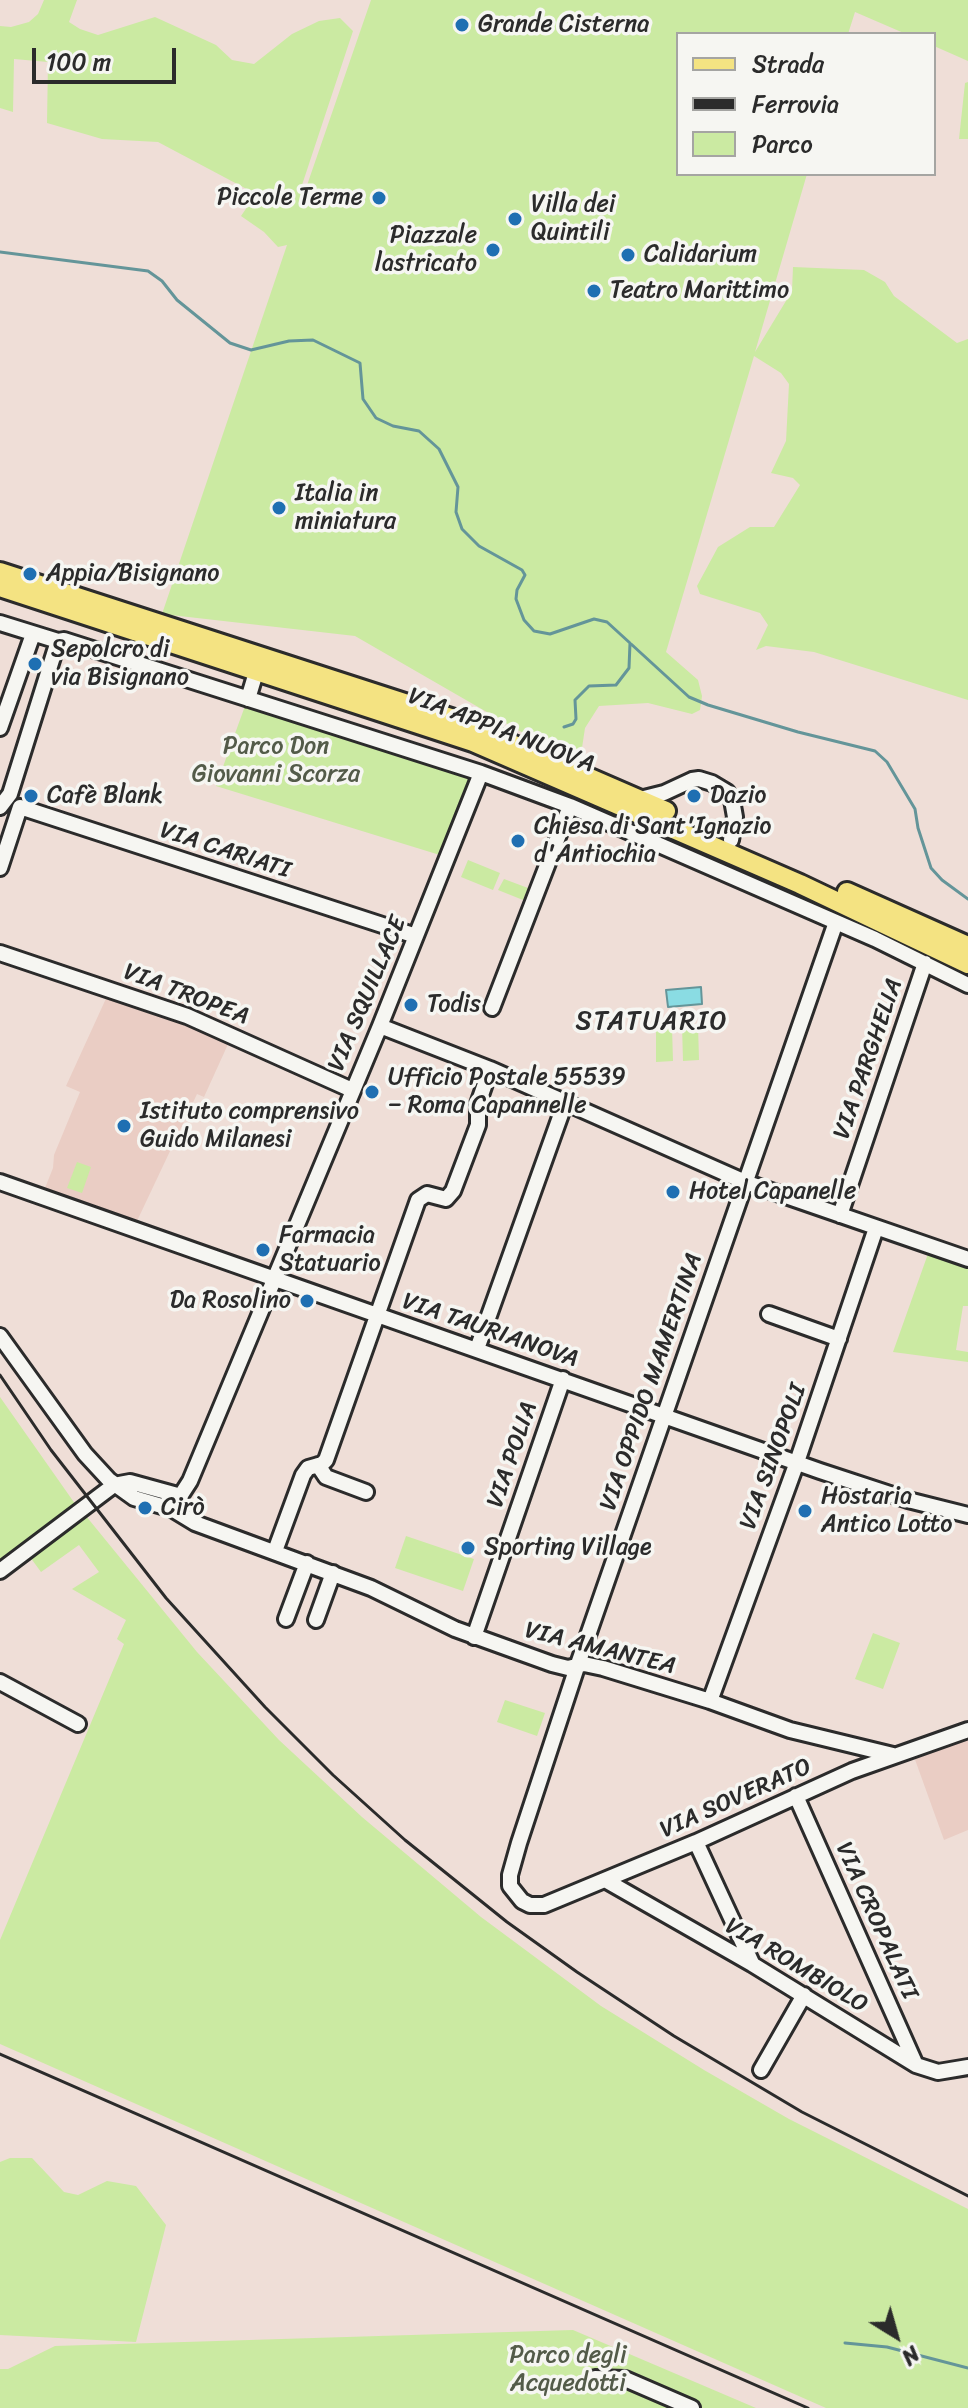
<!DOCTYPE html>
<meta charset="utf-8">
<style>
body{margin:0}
#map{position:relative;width:968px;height:2408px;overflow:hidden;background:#efded7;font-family:Sriracha,sans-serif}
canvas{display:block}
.legend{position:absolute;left:676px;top:32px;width:260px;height:144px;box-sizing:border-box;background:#f6f6f2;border:2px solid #a5a5a2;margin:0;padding:10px 14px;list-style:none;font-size:24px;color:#2b2b2b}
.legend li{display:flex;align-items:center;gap:16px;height:40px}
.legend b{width:40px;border:2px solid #a5a5a2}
.north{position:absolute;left:856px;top:2296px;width:80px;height:80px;-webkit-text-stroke:6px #f6f6f2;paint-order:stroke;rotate:143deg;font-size:22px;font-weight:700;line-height:32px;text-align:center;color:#2b2b2b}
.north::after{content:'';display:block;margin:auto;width:28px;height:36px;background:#2b2b2b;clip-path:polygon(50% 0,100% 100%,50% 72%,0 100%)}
.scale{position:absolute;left:32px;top:48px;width:144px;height:36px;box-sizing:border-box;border:4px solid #2b2b2b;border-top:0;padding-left:10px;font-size:24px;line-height:28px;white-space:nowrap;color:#2b2b2b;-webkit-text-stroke:6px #f6f6f2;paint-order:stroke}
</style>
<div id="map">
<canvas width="968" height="2408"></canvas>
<ul class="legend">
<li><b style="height:10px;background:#f4e382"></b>Strada</li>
<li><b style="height:10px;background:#2b2b2b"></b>Ferrovia</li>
<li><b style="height:22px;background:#cbeaa2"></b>Parco</li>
</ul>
<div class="north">N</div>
<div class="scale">100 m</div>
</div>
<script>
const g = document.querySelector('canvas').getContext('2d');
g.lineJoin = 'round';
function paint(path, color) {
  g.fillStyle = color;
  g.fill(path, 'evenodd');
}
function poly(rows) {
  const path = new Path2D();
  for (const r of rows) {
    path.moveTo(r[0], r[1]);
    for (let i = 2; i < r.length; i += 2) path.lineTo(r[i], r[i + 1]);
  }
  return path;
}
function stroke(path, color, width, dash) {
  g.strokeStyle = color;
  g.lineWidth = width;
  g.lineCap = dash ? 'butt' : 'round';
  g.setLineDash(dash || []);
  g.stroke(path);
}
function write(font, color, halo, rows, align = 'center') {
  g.font = font + ' Sriracha,sans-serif';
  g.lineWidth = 7;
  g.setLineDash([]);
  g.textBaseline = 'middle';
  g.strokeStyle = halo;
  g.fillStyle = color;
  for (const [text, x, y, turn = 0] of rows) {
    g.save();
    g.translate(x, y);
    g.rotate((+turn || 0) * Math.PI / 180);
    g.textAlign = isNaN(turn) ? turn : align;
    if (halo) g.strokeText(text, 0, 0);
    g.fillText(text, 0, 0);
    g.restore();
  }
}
const built = poly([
 [109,992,178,1021,184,1019,229,1042,204,1097,197,1094,137,1221,39,1191,45,1188,53,1168,54,1155,80,1092,66,1086],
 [968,1737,968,1830,944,1840,913,1754]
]);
const green = poly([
 [44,0,77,0,69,22,80,29,98,35,155,17,216,45,232,60,254,64,292,34,319,21,340,18,353,31,302,185,305,191,371,0,968,0,968,61,934,46,934,34,906,34,855,12,848,34,678,34,678,174,807,174,755,352,792,291,793,267,864,270,885,282,894,296,957,343,968,339,968,700,814,652,766,646,756,650,768,625,760,613,700,594,697,586,718,547,750,527,774,527,800,485,793,478,771,473,786,441,789,384,781,373,754,356,666,652,698,680,702,696,700,710,692,714,648,703,599,706,585,728,580,761,544,745,355,636,162,614,287,245,278,247,264,232,241,216,256,194,158,142,102,139,47,123,48,62,14,59,13,112,0,108,0,26,11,27,29,22,38,14],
 [968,82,968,139,959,139,965,83],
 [245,706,474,780,443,856,216,786],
 [468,860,500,873,493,890,461,877],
 [504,879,528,888,523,900,498,890],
 [682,1025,698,1025,699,1060,683,1061],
 [656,1027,672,1027,673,1061,656,1062],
 [77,1162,91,1167,82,1193,67,1188],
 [929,1251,968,1267,968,1306,963,1306,956,1350,968,1352,968,1362,893,1352],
 [0,1397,78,1508,0,1565],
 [86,1516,197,1652,279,1740,362,1817,481,1917,601,2006,704,2070,789,2119,968,2209,968,2408,826,2408,0,2044,0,1940,124,1644,117,1639,126,1620,72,1589,99,1572,79,1545,41,1572,30,1557],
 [406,1536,474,1559,463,1591,395,1568],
 [873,1633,900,1643,883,1689,855,1679],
 [505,1700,545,1713,537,1736,497,1722],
 [10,2158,32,2158,64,2192,78,2195,107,2181,136,2186,166,2225,136,2342,0,2335,0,2162],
 [573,2330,756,2408,0,2408,0,2369,8,2369,55,2346]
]);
const water = poly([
 [701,987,702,1004,668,1007,666,990,701,987]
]);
const stream = poly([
 [0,252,148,271,162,281,177,300,230,343,251,350,289,341,313,340,360,363,363,399,376,418,393,426,419,431,439,449,458,487,456,512,462,529,479,546,522,570,525,575,517,590,516,599,524,620,534,631,550,634,594,619,607,622,689,697,708,705,798,732,875,751,887,762,915,809,918,828,931,868,942,880,968,899],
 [564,727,573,724,576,719,575,700,589,686,616,685,629,668,630,643],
 [845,2343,887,2347,968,2368]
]);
const minor = poly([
 [0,623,58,641,64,640,481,773,570,806,875,939,968,985],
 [248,699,257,669],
 [0,728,33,634],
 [640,799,664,793,692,780,699,779,712,783,727,792,732,800,735,817,731,840],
 [0,807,10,794,58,641],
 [20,807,416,936],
 [0,868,20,807],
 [836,922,578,1664,519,1843,510,1875,510,1886,522,1901,530,1905,544,1905,696,1842,852,1771,968,1730],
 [0,953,187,1016,352,1090],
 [492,1008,570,806],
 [380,1026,490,1069,745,1182,968,1259],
 [0,1182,820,1471,908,1500,968,1515],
 [840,1215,925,963],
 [769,1314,839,1339],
 [0,1336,85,1454,109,1480,134,1498,172,1509,190,1481,380,1026,481,773],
 [477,1349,565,1103],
 [318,1465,326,1477,366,1492],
 [172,1509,195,1523,371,1588,455,1629,552,1664,568,1668,584,1664,603,1668,710,1701,790,1730,893,1755],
 [275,1551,303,1475,308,1468,322,1464,326,1460,418,1200,427,1194,446,1199,453,1191,478,1125,478,1104,490,1069],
 [0,1571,114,1485,130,1482,181,1496],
 [286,1619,307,1563],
 [316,1620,333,1573],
 [474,1637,563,1379],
 [0,1682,78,1724],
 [710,1701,797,1462,876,1228],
 [796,1796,916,2065],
 [696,1842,752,1963],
 [605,1880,752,1964,916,2065,938,2072,968,2067],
 [761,2070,804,1995],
 [595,2378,625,2379,692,2408]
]);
const major = poly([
 [0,572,454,719,666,811],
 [0,587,473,742,800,884,968,964],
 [847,892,968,946]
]);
const rail = poly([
 [0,1375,51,1450,166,1598,265,1707,333,1775,405,1840,507,1922,577,1972,674,2036,802,2112,968,2196],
 [0,2054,808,2408]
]);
const markers = [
 [462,25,8,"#1f6fb2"],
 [379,198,8,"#1f6fb2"],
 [515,219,8,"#1f6fb2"],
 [493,250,8,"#1f6fb2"],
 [628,255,8,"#1f6fb2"],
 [594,291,8,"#1f6fb2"],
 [279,508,8,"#1f6fb2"],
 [30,574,8,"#1f6fb2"],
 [35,664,8,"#1f6fb2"],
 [31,796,8,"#1f6fb2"],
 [694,796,8,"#1f6fb2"],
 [518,841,8,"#1f6fb2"],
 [411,1005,8,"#1f6fb2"],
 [372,1092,8,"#1f6fb2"],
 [124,1126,8,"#1f6fb2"],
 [673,1192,8,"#1f6fb2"],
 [263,1250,8,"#1f6fb2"],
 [307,1301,8,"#1f6fb2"],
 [145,1508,8,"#1f6fb2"],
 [805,1511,8,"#1f6fb2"],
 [468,1548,8,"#1f6fb2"]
];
const poiNames = [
 ["Grande Cisterna",478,25],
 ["Piccole Terme",363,198,"right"],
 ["Villa dei",531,205],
 ["Quintili",531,233],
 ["Piazzale",477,236,"right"],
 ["lastricato",477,264,"right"],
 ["Calidarium",644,255],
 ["Teatro Marittimo",610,291],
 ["Italia in",295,494],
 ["miniatura",295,522],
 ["Appia/Bisignano",46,574],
 ["Sepolcro di",51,650],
 ["via Bisignano",51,678],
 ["Cafè Blank",47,796],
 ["Dazio",710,796],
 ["Chiesa di Sant'Ignazio",534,827],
 ["d'Antiochia",534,855],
 ["Todis",427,1005],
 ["Ufficio Postale 55539",388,1078],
 ["– Roma Capannelle",388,1106],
 ["Istituto comprensivo",140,1112],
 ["Guido Milanesi",140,1140],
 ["Hotel Capanelle",689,1192],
 ["Farmacia",279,1236],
 ["Statuario",279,1264],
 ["Da Rosolino",291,1301,"right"],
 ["Hostaria",821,1497],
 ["Antico Lotto",821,1525],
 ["Cirò",161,1508],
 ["Sporting Village",484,1548]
];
const streetNames = [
 ["VIA APPIA NUOVA",501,731,21],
 ["VIA CARIATI",225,851,18],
 ["VIA SQUILLACE",368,994,-67],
 ["VIA TROPEA",186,995,21],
 ["VIA PARGHELIA",869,1059,-71],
 ["VIA TAURIANOVA",490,1331,19],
 ["VIA OPPIDO MAMERTINA",652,1382,-71],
 ["VIA POLIA",513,1455,-71],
 ["VIA SINOPOLI",774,1457,-70],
 ["VIA AMANTEA",600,1649,14],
 ["VIA SOVERATO",736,1799,-24],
 ["VIA CROPALATI",876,1921,66],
 ["VIA ROMBIOLO",796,1966,31]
];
const parkNames = [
 ["Parco Don",276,747],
 ["Giovanni Scorza",276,775],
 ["Parco degli",568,2356],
 ["Acquedotti",568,2384]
];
const neighbourhoodNames = [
 ["STATUARIO",652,1022]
];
paint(built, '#eacdc4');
paint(green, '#cbeaa2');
paint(water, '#8adce3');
stroke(water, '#649599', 2);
stroke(stream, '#649599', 3);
stroke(minor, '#2b2b2b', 20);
stroke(major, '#2b2b2b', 24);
stroke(minor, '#f6f6f2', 14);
stroke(major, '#f4e382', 18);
stroke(rail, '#2b2b2b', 3);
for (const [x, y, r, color] of markers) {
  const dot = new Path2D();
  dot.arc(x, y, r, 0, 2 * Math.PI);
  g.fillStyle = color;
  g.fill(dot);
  stroke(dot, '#f6f6f2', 3);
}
write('24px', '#2b2b2b', '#f6f6f2', poiNames, 'left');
write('24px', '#2b2b2b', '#f6f6f2', streetNames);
write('24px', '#535b49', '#f6f6f2', parkNames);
g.letterSpacing = '2px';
write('26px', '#2b2b2b', '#f6f6f2', neighbourhoodNames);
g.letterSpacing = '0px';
</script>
